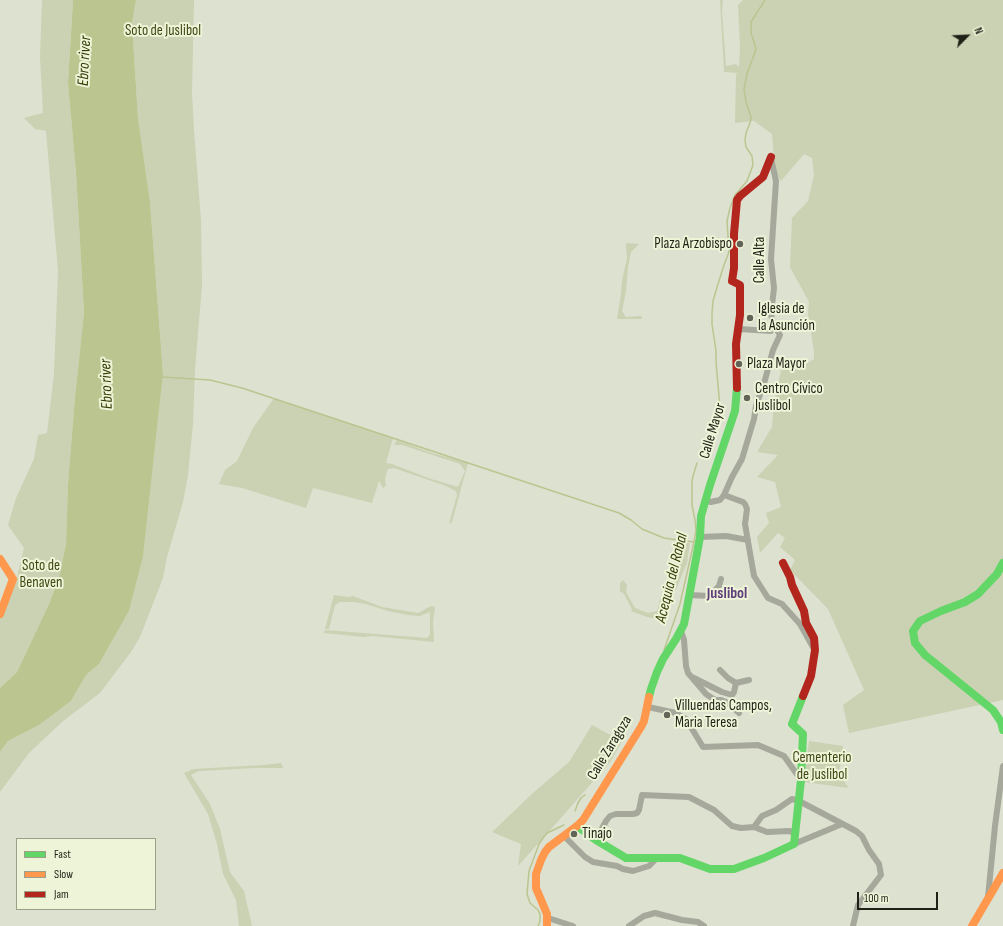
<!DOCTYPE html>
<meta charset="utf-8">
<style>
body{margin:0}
#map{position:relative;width:1003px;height:926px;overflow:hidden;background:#dde1d0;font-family:"Sofia Sans Condensed",sans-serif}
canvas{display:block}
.legend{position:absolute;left:16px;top:838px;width:140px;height:72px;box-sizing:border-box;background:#eef4d7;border:1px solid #9ba08a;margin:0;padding:5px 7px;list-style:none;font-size:12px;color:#1f2116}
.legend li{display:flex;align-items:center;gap:8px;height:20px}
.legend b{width:20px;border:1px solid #9ba08a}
.north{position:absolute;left:947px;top:16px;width:40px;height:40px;-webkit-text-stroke:3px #eef4d7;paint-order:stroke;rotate:66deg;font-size:11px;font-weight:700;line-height:16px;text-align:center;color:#1f2116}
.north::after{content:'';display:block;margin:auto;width:14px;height:18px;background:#1f2116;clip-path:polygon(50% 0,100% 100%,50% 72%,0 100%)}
.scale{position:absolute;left:857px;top:892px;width:81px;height:18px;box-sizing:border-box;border:2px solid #1f2116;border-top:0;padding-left:5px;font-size:12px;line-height:14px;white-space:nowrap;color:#1f2116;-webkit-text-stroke:3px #eef4d7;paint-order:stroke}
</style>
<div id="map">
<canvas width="1003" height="926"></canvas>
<ul class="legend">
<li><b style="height:5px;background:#63d668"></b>Fast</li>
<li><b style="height:5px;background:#ff974d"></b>Slow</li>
<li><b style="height:5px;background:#b3261e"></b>Jam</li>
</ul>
<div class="north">N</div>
<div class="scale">100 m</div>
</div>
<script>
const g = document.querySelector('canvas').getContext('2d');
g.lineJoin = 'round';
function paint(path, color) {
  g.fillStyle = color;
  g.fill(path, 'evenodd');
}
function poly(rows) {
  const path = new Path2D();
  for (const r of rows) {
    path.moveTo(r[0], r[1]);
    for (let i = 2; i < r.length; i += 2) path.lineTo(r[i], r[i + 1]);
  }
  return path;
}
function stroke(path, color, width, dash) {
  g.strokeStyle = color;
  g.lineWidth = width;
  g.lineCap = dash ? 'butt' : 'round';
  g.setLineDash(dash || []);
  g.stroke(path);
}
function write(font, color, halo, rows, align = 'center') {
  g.font = font + ' "Sofia Sans Condensed",sans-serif';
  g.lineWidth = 4;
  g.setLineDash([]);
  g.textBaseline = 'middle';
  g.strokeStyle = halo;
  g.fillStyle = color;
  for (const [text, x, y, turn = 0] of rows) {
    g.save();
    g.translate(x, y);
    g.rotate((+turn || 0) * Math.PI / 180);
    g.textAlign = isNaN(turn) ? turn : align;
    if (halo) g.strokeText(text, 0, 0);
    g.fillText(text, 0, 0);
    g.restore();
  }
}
const green = poly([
 [42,0,73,0,68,83,76,172,84,313,75,397,68,484,66,544,59,578,49,604,17,672,0,688,0,617,16,581,24,548,8,525,16,498,34,459,38,435,47,433,54,374,58,271,46,131,35,129,24,118,43,113,40,57],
 [136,0,194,0,192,93,194,130,201,221,202,285,195,370,193,424,188,475,183,502,167,557,163,578,140,637,131,652,100,693,63,721,29,753,0,792,0,752,8,741,39,725,71,701,86,675,99,664,129,611,143,557,163,374,150,202,138,118,132,23],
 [720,0,723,0,722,11,726,66,736,64,739,67,740,47,738,5,743,0,1003,0,1003,700,849,733,843,705,864,690,828,609,790,570,795,560,780,547,785,538,778,533,760,553,757,537,769,523,766,513,781,507,775,482,757,477,778,455,757,452,772,427,774,403,783,361,801,367,814,359,814,351,808,314,809,302,790,267,792,218,808,201,814,175,812,158,804,154,781,181,777,175,774,160,772,134,754,121,735,123,736,74,738,73,724,72],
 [626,243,639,244,631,252,628,267,626,291,622,311,626,317,641,316,642,319,617,319,621,294,622,281,627,258],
 [274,398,335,418,393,438,386,463,392,464,431,479,458,487,465,471,460,464,402,445,394,445,397,440,432,453,468,463,452,522,449,524,457,495,456,491,446,486,394,468,388,469,386,474,385,481,386,485,383,488,379,481,372,503,313,488,306,508,242,488,219,484,225,470,237,461,253,428],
 [681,542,690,543,687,563,677,587,671,598,662,620,647,617,631,611,632,609,624,594,620,591,620,583,623,580,627,585,626,592,635,608,648,613,657,611,660,599,672,580,681,559,677,561],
 [334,595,348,597,353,596,382,607,418,613,431,606,435,607,433,622,434,642,372,636,364,637,324,633,325,630,427,638,430,635,430,612,420,616,408,615,388,611,366,604,354,602,340,602,335,605,329,629,325,629],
 [592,725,614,737,623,739,611,761,560,819,518,866,521,844,492,832,533,793,569,762],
 [809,741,843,746,839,775,849,788,803,782],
 [281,763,283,768,255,768,199,771,191,775,210,804,220,829,230,872,244,891,252,926,239,926,236,900,223,874,217,844,208,814,184,773,193,769,264,765]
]);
const water = poly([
 [73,0,136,0,132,23,138,118,150,202,163,374,143,557,129,611,99,664,86,675,71,701,39,725,8,741,0,752,0,688,17,672,49,604,59,578,66,544,68,484,75,397,84,313,76,172,68,83]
]);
const stream = poly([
 [162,377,210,380,242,388,619,513,631,520,642,529,664,538,678,540,694,542],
 [719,417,720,408,716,362,716,351,712,324,712,313,713,301,718,284,724,265,729,252,727,221,730,208,735,195,747,181,753,165,752,156,746,147,745,140,746,133,750,123,751,117,746,102,744,89,747,74,756,49,754,42,751,33,751,22,765,0],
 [664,650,680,604,694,542,696,530,695,520,692,505,692,482,693,476,697,463],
 [575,811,578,803,581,798,585,795],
 [538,926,540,921,540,914,538,910,530,903,527,894,529,871,539,844,543,838,547,833,564,825]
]);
const street = poly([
 [739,329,771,331,773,324],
 [724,495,732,477,742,459,754,419,756,406,765,380,773,350,780,335,773,324,771,314,774,288,771,259,776,181,771,158],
 [705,501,711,502,715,501,720,500,724,495,743,502,745,504,747,509,745,524,754,576,768,598,782,604,800,624,814,649],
 [700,537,726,536,748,540],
 [689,595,710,596,719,586,721,579],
 [681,631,684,640,686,666,688,673,706,694,715,700,721,700,726,702,739,713],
 [720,670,728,678,736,683,749,680],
 [694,678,722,692,732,695,734,692,736,683],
 [648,707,676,713,686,719,703,747,758,745,784,756,801,780],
 [754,827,762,816,776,810,792,799,799,801,856,831,862,836,869,850,879,864,881,875,858,905,853,926],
 [564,836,585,857,593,862,617,866,623,869,633,871,649,866,657,858],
 [596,840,606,821,610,816,616,814,633,814,637,813,639,810,642,795,689,797,714,810,732,826,741,828,754,827,767,832,789,831,796,833],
 [794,844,842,824],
 [988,897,995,826,1003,766],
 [548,918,573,926],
 [629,926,644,916,655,913,682,920,698,922,704,926]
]);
const fast = poly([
 [1003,563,997,574,978,594,965,602,941,611,920,621,913,631,915,643,925,655,993,710,1001,722,1003,730],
 [649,697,651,689,657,672,663,659,676,639,684,624,700,537,701,516,710,485,735,411,737,388],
 [577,826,596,840,626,858,680,858,710,869,734,869,764,858,794,844,801,780,803,734,792,724,803,696]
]);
const slow = poly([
 [0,559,13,579,0,614],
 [547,926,547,914,536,888,536,874,541,860,545,852,549,847,577,826,583,820,641,727,644,721,649,697],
 [972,926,1003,873]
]);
const jam = poly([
 [737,388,736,344,740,315,740,285,732,281,734,268,734,234,737,200,740,196,763,177,771,157],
 [783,563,790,577,792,585,804,611,806,623,814,638,815,650,811,676,803,696]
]);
const markers = [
 [740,244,4,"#626457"],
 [750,318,4,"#626457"],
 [739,364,4,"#626457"],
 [747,398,4,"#626457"],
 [667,715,4,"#626457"],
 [574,834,4,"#626457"]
];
const parkNames = [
 ["Soto de Juslibol",163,31],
 ["Soto de",41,566],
 ["Benaven",41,583],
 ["Cementerio",822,758],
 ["de Juslibol",822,775]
];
const poiNames = [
 ["Plaza Arzobispo",732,244,"right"],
 ["Iglesia de",758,309],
 ["la Asunción",758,326],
 ["Plaza Mayor",747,364],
 ["Centro Cívico",755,389],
 ["Juslibol",755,406],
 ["Villuendas Campos,",675,706],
 ["Maria Teresa",675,723],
 ["Tinajo",582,834]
];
const streetNames = [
 ["Calle Alta",760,260,-90],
 ["Calle Mayor",713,431,-73],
 ["Calle Zaragoza",610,748,-59]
];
const waterNames = [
 ["Ebro river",85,61,-87],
 ["Ebro river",107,384,-92],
 ["Acequia del Rabal",672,578,-76]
];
const neighbourhoodNames = [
 ["Juslibol",727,594]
];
paint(green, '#cbd1b3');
paint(water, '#bbc590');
stroke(stream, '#bbc590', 1.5);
stroke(street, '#a6a89b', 6);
stroke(fast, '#63d668', 8);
stroke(slow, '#ff974d', 8);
stroke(jam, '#b3261e', 8);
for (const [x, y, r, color] of markers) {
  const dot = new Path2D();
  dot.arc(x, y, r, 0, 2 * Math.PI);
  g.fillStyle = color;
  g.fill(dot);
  stroke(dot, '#eef4d7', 1.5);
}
write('15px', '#414815', '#eef4d7', parkNames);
write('15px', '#1f2116', '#eef4d7', poiNames, 'left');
write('15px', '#1f2116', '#eef4d7', streetNames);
write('italic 16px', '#353b05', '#eef4d7', waterNames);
write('bold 16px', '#5f3f79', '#eef4d7', neighbourhoodNames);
</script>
